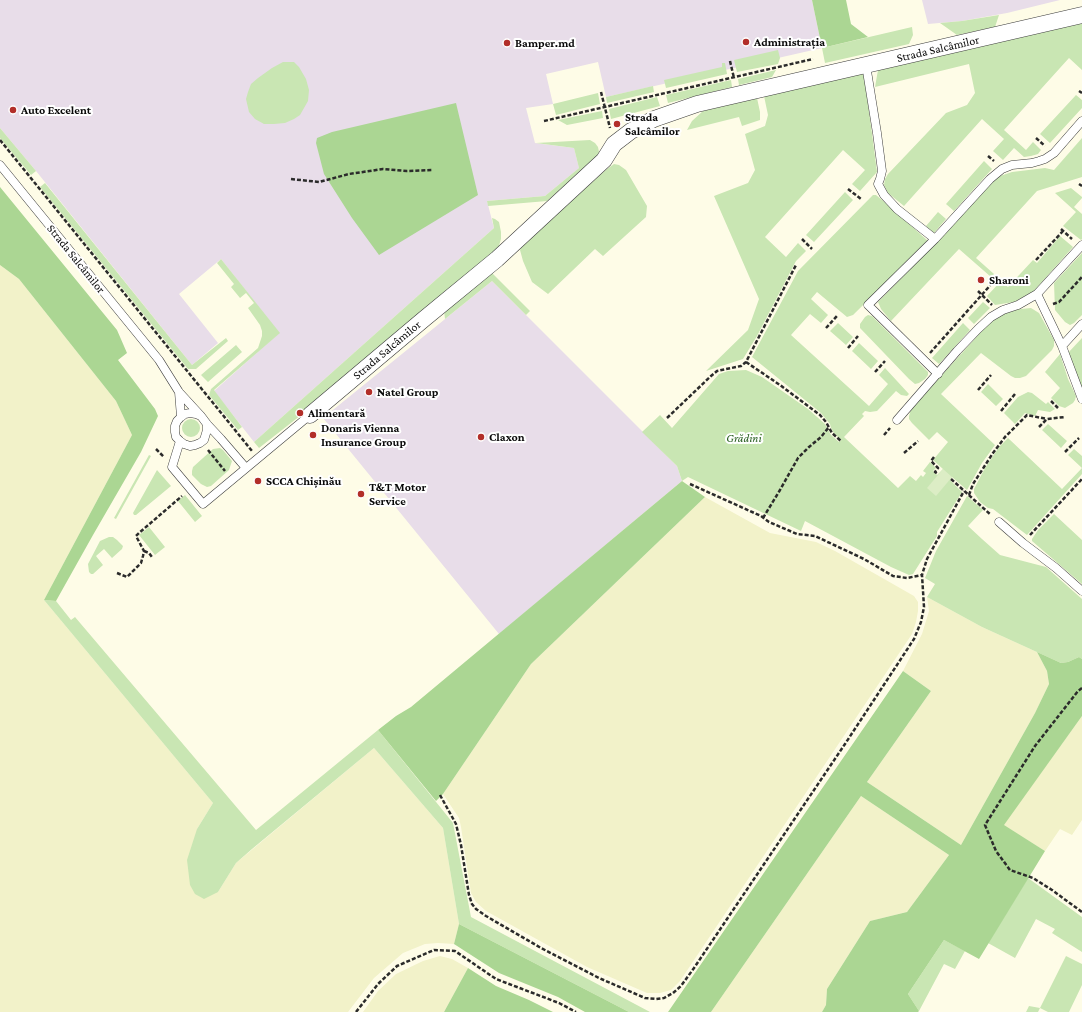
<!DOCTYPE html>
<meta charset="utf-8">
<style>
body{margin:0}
canvas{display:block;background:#fefce7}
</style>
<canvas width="1082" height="1012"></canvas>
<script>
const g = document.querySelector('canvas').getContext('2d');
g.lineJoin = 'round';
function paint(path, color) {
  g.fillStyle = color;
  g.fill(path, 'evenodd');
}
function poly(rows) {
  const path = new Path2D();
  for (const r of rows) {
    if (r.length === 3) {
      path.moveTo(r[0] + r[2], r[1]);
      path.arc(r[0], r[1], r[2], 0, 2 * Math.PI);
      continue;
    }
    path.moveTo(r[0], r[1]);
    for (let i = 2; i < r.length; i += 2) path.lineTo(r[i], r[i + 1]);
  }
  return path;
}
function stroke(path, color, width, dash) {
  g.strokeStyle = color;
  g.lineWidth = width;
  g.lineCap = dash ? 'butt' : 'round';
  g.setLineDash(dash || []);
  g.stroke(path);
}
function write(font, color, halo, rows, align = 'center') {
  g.font = font + ' "Crimson Pro",serif';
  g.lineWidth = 4;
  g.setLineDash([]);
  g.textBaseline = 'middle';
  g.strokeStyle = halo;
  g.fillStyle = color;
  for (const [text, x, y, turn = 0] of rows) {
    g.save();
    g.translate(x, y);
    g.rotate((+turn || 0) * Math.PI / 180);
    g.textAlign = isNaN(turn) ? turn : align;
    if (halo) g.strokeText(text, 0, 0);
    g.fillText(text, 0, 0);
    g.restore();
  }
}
const industrial = poly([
 [0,0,812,0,822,48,606,97,598,62,546,74,553,104,526,108,535,143,574,148,579,168,545,196,487,201,494,228,254,442,214,391,279,333,221,259,179,294,218,343,192,365,36,171,0,128],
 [922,0,1060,0,1007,13,962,21,928,24],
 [492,281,677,466,682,481,499,634,323,418]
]);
const farmland = poly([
 [0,265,19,279,116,401,132,435,44,600,213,803,197,829,218,892,236,863,374,748,443,828,459,924,454,944,438,943,425,944,403,953,374,978,348,1012,0,1012],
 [705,497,770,533,816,542,835,551,914,596,918,602,918,611,916,622,912,634,680,981,671,990,660,993,647,993,587,967,486,911,476,902,471,893,461,827,459,818,443,794,531,664],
 [927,597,982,627,1037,652,1047,671,1049,684,1035,713,961,845,867,782,931,691,903,671,922,634,929,611],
 [1082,716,1082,820,1072,835,1060,829,1045,851,1003,825],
 [861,796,949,855,907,912,870,921,827,989,826,1005,822,1012,711,1012],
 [440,956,452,959,468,968,444,1012,363,1012,378,991,396,974,423,961]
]);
const green = poly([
 [999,15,995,27,957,35,940,23,962,21],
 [1082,23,1082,70,1069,58,1004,130,1026,150,1033,142,1041,150,1038,154,1031,156,1024,157,1014,148,1003,160,993,151,1004,139,982,119,904,206,888,193,884,185,885,179,888,174,946,113,967,105,975,93,969,64,875,87,878,70],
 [912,27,913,35,909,44,825,63,822,48],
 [778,50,780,58,778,64,737,72,734,60],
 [283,62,294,62,299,67,306,79,309,90,308,101,300,115,294,119,285,123,274,124,264,124,255,119,249,112,246,99,248,92,251,84,258,78,272,68],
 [722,63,725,63,727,74,666,88,664,80,722,67],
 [776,70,772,77,739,85,738,79],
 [864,73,877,172,860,191,852,184,865,170,843,150,765,237,786,257,798,243,806,251,796,261,757,336,743,359,706,371,748,330,759,299,714,196,748,183,755,170,745,134,765,126,768,115,764,96],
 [731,80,732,87,668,103,666,95],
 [653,86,654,92,607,103,606,97],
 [598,93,600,104,556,115,553,104],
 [1076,95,1082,100,1082,108,1050,143,1040,134],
 [657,97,660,106,611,119,609,109],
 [757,98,760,112,760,120,742,126,739,117,687,130,692,121,703,111],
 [602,111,603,118,567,125,558,120],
 [0,128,36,171,31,175,0,138],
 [1082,138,1082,177,1037,191,976,258,994,274,991,277,959,249,891,321,881,309,878,302,947,232,992,182,1000,176,1012,172,1045,168,1054,170],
 [590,140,595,143,598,147,599,152,597,157,547,201,488,206,487,201,545,196,579,168,574,148,536,143],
 [984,161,992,169,954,211,946,204],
 [614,164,619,165,626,170,647,206,646,217,603,256,595,249,548,294,532,282,523,261,520,250,524,243,607,169],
 [45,183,192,365,226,338,228,341,196,369,188,369,40,187],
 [1071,188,1082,197,1082,198,1074,207,1082,214,1082,239,1081,240,1063,226,1076,212,1055,193],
 [845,192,853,200,814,242,806,235],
 [873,195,876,195,887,204,928,241,853,315,847,317,817,292,811,299,828,315,821,323,810,314,791,335,869,406,888,384,879,375,885,368,909,394,907,396,901,395,896,391,877,411,870,412,865,411,862,414,864,416,844,437,898,488,910,476,916,481,921,475,923,477,926,473,923,471,930,462,936,468,933,471,937,475,943,469,933,460,948,442,937,432,929,440,912,423,909,419,909,416,911,409,992,320,1011,310,1031,308,1039,313,1054,340,1054,346,1052,350,1026,376,1020,378,1015,378,1011,376,981,353,941,394,995,445,982,463,967,490,952,477,950,480,962,492,937,532,937,536,913,574,909,575,891,567,805,521,801,531,688,477,682,481,677,466,642,432,660,415,672,428,719,374,728,371,746,370,762,377,808,409,825,424,831,435,839,442,841,440,834,433,831,428,830,424,821,413,752,357,798,271],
 [938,212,946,219,934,233,926,226],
 [492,218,495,219,499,222,501,232,501,239,498,249,490,258,296,419,259,448,254,442,494,228],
 [1060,236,1073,247,1033,292,1014,302,995,305,987,296,1001,281,1008,287,1033,260,1037,263],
 [1082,253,1082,315,1074,323,1070,325,1065,322,1055,310,1054,283],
 [221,259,280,333,214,390,242,427,238,430,209,395,211,389,258,348,262,336,262,331,260,325,248,308,254,303,246,293,240,298,231,287,234,284,217,263],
 [490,271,530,311,526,315,492,281,445,319,444,310],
 [983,302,990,308,974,324,968,318],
 [868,315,872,316,928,372,928,375,925,379,919,383,915,384,909,379,860,328,860,324,865,317],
 [838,323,853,337,846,345,830,331],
 [963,323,970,330,939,364,932,358],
 [1082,338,1082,390,1067,354],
 [859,343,878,361,871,369,852,351],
 [236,345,242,352,208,382,201,375],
 [1060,354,1068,379,1076,396,1075,400,1073,403,1065,408,1059,406,1051,398,1060,388,1045,372],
 [988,384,1003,399,996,406,981,392],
 [1028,392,1032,393,1046,404,1048,402,1055,409,1050,412,1038,410,1035,416,1025,413,1015,424,1004,413,1018,397],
 [191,428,9],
 [1048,424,1067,441,1061,448,1042,430],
 [1008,438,1062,489,1082,468,1068,455,1074,449,1082,456,1082,474,1027,535,993,509,988,508,980,502,974,493,974,489,985,468,999,447],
 [220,448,223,450,232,461,229,470,211,486,207,487,201,484,192,475,192,471,193,467,213,449],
 [149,455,151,456,116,519,114,518],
 [157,470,171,486,136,515,134,515,133,513],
 [185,495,202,516,195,522,178,501],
 [967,496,983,510,968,526,982,539,1000,555,1046,567,1082,599,1082,659,1079,657,1068,662,1061,663,982,627,927,597,935,584,925,578,936,551],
 [1054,514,1082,540,1082,584,1032,541,1032,539,1038,530],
 [149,527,165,547,155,555,139,535],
 [109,537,113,537,117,540,123,546,122,549,112,558,104,549,96,556,103,565,93,574,91,574,89,572,88,564,100,541],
 [44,600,56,601,71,620,75,617,256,830,378,730,453,823,471,917,650,1012,629,1012,459,924,443,828,374,748,252,849,236,863,218,892,204,899,195,894,190,885,187,860,197,829,213,803],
 [1028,878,1082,917,1082,952,1052,933,1055,929,1036,919,1015,958,988,943],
 [944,940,965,951,955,969,944,964,919,1011,908,994],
 [1066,956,1082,964,1082,985,1069,1012,1048,1012,1040,1008,1038,1012,1026,1012,1029,1006,1040,1008]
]);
const forest = poly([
 [812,0,846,0,851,24,868,37,822,48],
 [456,103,478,195,379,255,352,218,324,174,316,143,317,138,332,132],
 [0,187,117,330,127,353,118,360,155,409,158,416,141,452,93,535,56,601,44,600,132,435,116,401,19,279,0,265],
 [682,481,705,497,531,664,443,794,436,801,378,730,396,716,411,707],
 [1037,652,1061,663,1068,662,1079,657,1082,659,1082,716,1004,825,1045,851,979,959,944,940,908,994,919,1011,918,1012,822,1012,826,1005,827,989,870,921,907,912,949,855,861,796,711,1012,668,1012,903,671,931,691,867,782,961,845,1035,713,1049,684,1047,671],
 [459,924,629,1012,585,1012,558,997,499,973,454,944],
 [468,968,496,986,529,1000,553,1012,444,1012]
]);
const pitch = poly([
 [943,469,952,477,936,496,927,488]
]);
const path = poly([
 [730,61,734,78],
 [1079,91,1082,93],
 [601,92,610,128],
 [544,121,813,59],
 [1036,138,1045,146],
 [0,140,252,451],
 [988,156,994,161],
 [291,179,319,182,349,174,383,169,407,171,432,170],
 [1079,184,1082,186],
 [848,189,861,199],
 [1061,229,1072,239],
 [802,239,812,249],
 [1036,260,1063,231],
 [978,291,992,305],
 [1053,304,1059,302,1082,277],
 [826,328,837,316],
 [848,348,858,336],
 [930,353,995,280],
 [746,362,780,385,820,415,826,422,832,433,841,441],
 [875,372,885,361],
 [978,390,991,375],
 [1051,401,1058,408],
 [1001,411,1015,394],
 [667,418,711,376,717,371,741,366,746,362,796,265],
 [1039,427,1047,419,1065,417],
 [884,435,890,428],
 [156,449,164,457],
 [208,450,225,471],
 [1065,452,1079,438],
 [904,453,918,441],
 [934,457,931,461,938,468,935,472,938,474],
 [951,479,991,515],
 [690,484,761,516,769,522,797,534,815,536,864,559,893,576,907,578,922,575],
 [969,495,973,484,993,453,1005,437,1027,415,1047,419],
 [763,518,780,490,798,458,809,447,821,437,829,427],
 [1030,535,1082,479],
 [144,551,149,553,152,557],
 [117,573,127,577,141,563,143,556,144,551,136,536,139,533,182,496],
 [1082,688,1078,691,1035,746,985,825,996,851,1010,870,1033,878,1052,890,1082,912],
 [440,795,456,824,461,845,469,895,472,904,476,909,486,916,541,948,599,978,645,998,656,999,664,998,673,993,681,986,694,968,845,744,914,639,921,622,924,607,922,575,927,559,964,491],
 [356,1012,378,984,397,966,434,950,455,951,496,979,559,1003,576,1012]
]);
const lane = poly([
 [866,65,877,133,882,171,880,179,878,184,884,195,897,209,935,239],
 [0,165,159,360,179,392,201,416],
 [1037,294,1062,346,1082,399],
 [1062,346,1082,324],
 [938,374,868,305,935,239,990,179,1002,169,1012,165,1032,163,1039,161,1045,159,1054,153,1082,121],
 [179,392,181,417],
 [897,420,957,351,978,329,991,317,1003,310,1018,305,1037,294,1082,245],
 [207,424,207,430,204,440,200,443,195,445,190,446,184,444,180,441,176,437,175,432,175,426,177,421,181,417,185,414,190,413,196,414,201,416,207,424,221,439,246,468],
 [180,441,172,467,203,504,310,415],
 [999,522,1023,543,1056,568,1082,591]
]);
const street = poly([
 [310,415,424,319,497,259,604,160,614,144,631,131,654,119,697,104,1082,15]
]);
const markers = [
 [746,42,4,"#b22e29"],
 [507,43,4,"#b22e29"],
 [13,110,4,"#b22e29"],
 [617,124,4,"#b22e29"],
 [981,280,4,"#b22e29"],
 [369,392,4,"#b22e29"],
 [300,413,4,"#b22e29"],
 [313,435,4,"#b22e29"],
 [481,437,4,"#b22e29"],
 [258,481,4,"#b22e29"],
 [361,494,4,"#b22e29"]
];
const poiNames = [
 ["Administrația",754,42],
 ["Bamper.md",515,43],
 ["Auto Excelent",21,110],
 ["Strada",625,117],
 ["Salcâmilor",625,131],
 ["Sharoni",989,280],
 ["Natel Group",377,392],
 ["Alimentară",308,413],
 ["Donaris Vienna",321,428],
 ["Insurance Group",321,442],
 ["Claxon",489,437],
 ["SCCA Chișinău",266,481],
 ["T&T Motor",369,487],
 ["Service",369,501]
];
const streetNames = [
 ["Strada Salcâmilor",938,49,-13],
 ["Strada Salcâmilor",76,259,51],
 ["Strada Salcâmilor",387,350,-40]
];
const parkNames = [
 ["Grădini",744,438]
];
paint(industrial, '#e8dde9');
paint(farmland, '#f2f2c9');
paint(green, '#c9e6b3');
paint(forest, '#abd693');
paint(pitch, '#dcedc5');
stroke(lane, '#3c3c3c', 9);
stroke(street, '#3c3c3c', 17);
stroke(path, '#2b2b2b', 2.5, [4, 2]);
stroke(lane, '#fff', 8);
stroke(street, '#fff', 16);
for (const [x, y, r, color] of markers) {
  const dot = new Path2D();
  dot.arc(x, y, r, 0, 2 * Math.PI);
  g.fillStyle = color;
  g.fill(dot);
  stroke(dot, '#fff', 1.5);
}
write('bold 12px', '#090909', '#fff', poiNames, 'left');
write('12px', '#090909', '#fff', streetNames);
write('italic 12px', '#265d1e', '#fff', parkNames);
</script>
